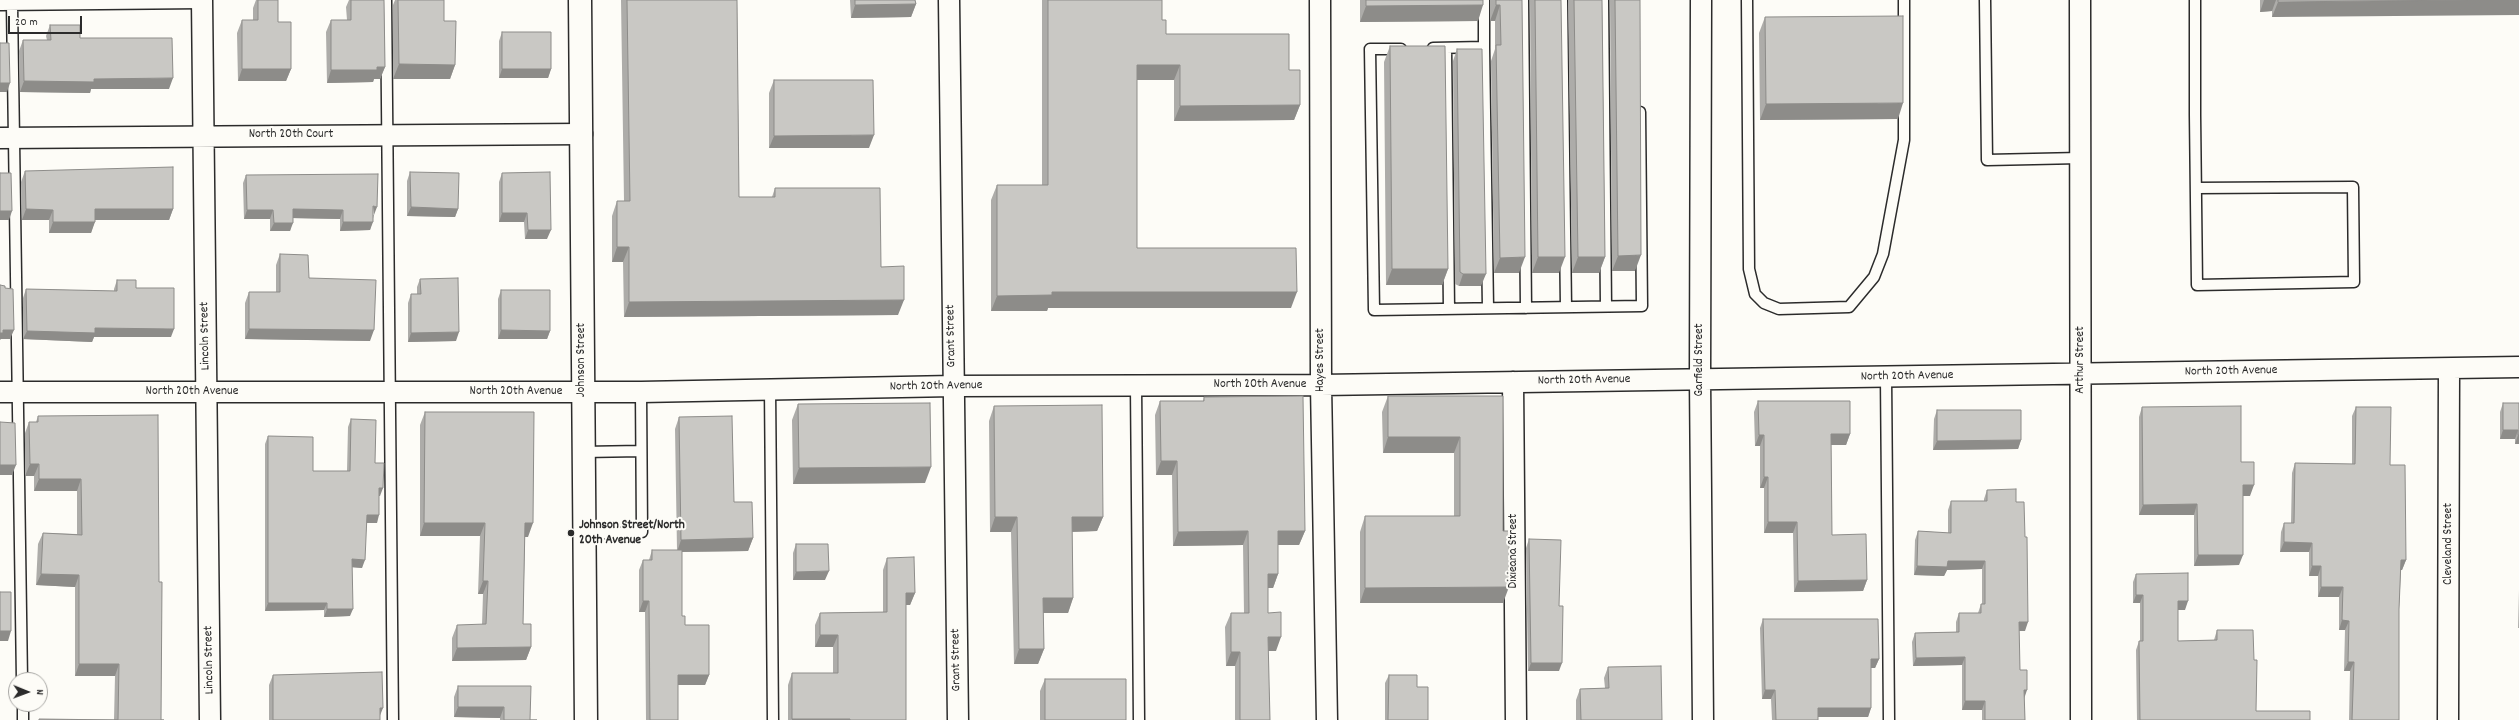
<!DOCTYPE html>
<style>
body{margin:0}
#map{position:relative;width:2519px;height:720px;overflow:hidden;background:#fdfcf7;font-family:Dekko,sans-serif}
canvas{display:block}
.north{position:absolute;left:8px;top:672px;width:40px;height:40px;box-sizing:border-box;background:#fdfcf7;border:1px solid #a9a8a5;border-radius:50%;rotate:91deg;font-size:11px;font-weight:700;line-height:16px;text-align:center;color:#2b2b2b}
.north::after{content:'';display:block;margin:auto;width:14px;height:18px;background:#2b2b2b;clip-path:polygon(50% 0,100% 100%,50% 72%,0 100%)}
.scale{position:absolute;left:8px;top:16px;width:74px;height:18px;box-sizing:border-box;border:2px solid #2b2b2b;border-top:0;padding-left:5px;font-size:12px;line-height:14px;white-space:nowrap;color:#2b2b2b;-webkit-text-stroke:3px #fdfcf7;paint-order:stroke}
</style>
<div id="map">
<canvas width="2519" height="720"></canvas>
<div class="north">N</div>
<div class="scale">20 m</div>
</div>
<script>
const g = document.querySelector('canvas').getContext('2d');
g.lineJoin = 'round';
function poly(rows) {
  const path = new Path2D();
  for (const r of rows) {
    path.moveTo(r[0], r[1]);
    for (let i = 2; i < r.length; i += 2) path.lineTo(r[i], r[i + 1]);
  }
  return path;
}
function stroke(path, color, width, dash) {
  g.strokeStyle = color;
  g.lineWidth = width;
  g.lineCap = dash ? 'butt' : 'round';
  g.setLineDash(dash || []);
  g.stroke(path);
}
function paint(path, color) {
  g.fillStyle = color;
  g.fill(path, 'evenodd');
}
function write(font, color, halo, rows, align = 'center') {
  g.font = font + ' Dekko,sans-serif';
  g.lineWidth = 4;
  g.setLineDash([]);
  g.textBaseline = 'middle';
  g.strokeStyle = halo;
  g.fillStyle = color;
  for (const [text, x, y, turn = 0] of rows) {
    g.save();
    g.translate(x, y);
    g.rotate((+turn || 0) * Math.PI / 180);
    g.textAlign = isNaN(turn) ? turn : align;
    if (halo) g.strokeText(text, 0, 0);
    g.fillText(text, 0, 0);
    g.restore();
  }
}
const lane = poly([
 [386,0,393,720],
 [1523,0,1526,308],
 [1562,0,1566,307],
 [1603,0,1606,306],
 [1747,0,1749,269,1755,294,1764,303,1779,309,1849,307,1874,277,1883,254,1904,140,1904,0],
 [1985,0,1987,160,2080,158],
 [2195,0,2195,115,2197,285,2354,282,2353,187,2196,188],
 [0,5,202,3],
 [12,5,22,680],
 [1484,47,1488,308],
 [1433,48,1484,47,1484,0],
 [1446,48,1449,309],
 [1401,49,1370,49,1374,310,1642,306,1640,112],
 [1886,377,1889,720],
 [1136,386,1139,720],
 [770,389,773,720],
 [583,452,641,451],
 [583,534,642,532,641,392],
 [23,704,23,720]
]);
const street = poly([
 [202,0,210,720],
 [949,0,958,720],
 [1320,0,1321,385,1327,720],
 [1701,0,1700,379,1703,720],
 [2080,0,2081,720],
 [0,138,582,134],
 [1513,382,1516,720],
 [0,392,641,392,953,386,1321,385,2519,367],
 [2448,720,2449,369]
]);
const secondary = poly([
 [580,0,586,720]
]);
const wall = poly([
 [256,0,278,0,278,22,291,69,286,81,238,81,237,33,242,20,253,20,253,8],
 [349,0,384,0,385,67,380,79,374,79,373,82,327,83,326,32,331,20,347,20,346,7],
 [395,0,444,0,444,21,455,65,450,79,393,79,393,5],
 [621,0,737,0,739,197,772,197,775,188,881,267,898,315,624,317,623,262,612,262,612,216,617,201,624,201],
 [850,0,915,0,916,4,911,17,851,18],
 [1042,0,1162,0,1162,20,1166,34,1289,70,1300,105,1294,120,1174,121,1174,80,1137,80,1137,248,1291,308,1048,308,1047,311,991,311,991,200,997,185,1042,185],
 [1360,0,1483,0,1478,21,1360,22],
 [1490,0,1522,0,1519,273,1494,273,1491,61,1495,49,1495,21,1490,21],
 [1530,0,1561,0,1559,273,1532,273],
 [1568,0,1602,0,1605,257,1599,273,1572,273],
 [1610,0,1640,0,1635,271,1612,271],
 [2260,0,2519,0,2272,17,2272,11,2260,12],
 [1765,17,1898,119,1760,120,1759,33],
 [50,25,80,38,169,89,91,89,90,93,20,92,19,51,23,40,47,40,46,36],
 [502,32,551,69,548,78,499,78,499,41],
 [1390,46,1448,269,1442,285,1386,285,1384,62],
 [1457,49,1481,286,1459,286,1455,284,1453,61],
 [774,80,869,148,769,148,769,93],
 [25,171,173,209,169,220,95,220,91,233,49,233,49,220,22,220,21,182],
 [410,172,458,209,455,217,407,216,407,181],
 [502,173,547,239,525,239,524,222,499,222,499,182],
 [246,175,374,215,370,230,340,231,340,219,293,218,290,231,270,231,270,219,244,219,243,183],
 [280,254,309,278,370,341,245,339,245,303,249,292,276,292,276,265],
 [420,279,456,341,408,342,408,303,411,294,417,294,417,287],
 [117,280,136,288,171,337,94,337,92,342,23,339,23,298,26,289,114,291,114,289],
 [501,290,550,331,547,339,498,339,498,299],
 [1388,396,1503,396,1503,603,1360,603,1360,532,1365,516,1454,516,1454,453,1383,453,1382,412],
 [1204,397,1305,531,1299,545,1278,545,1278,574,1273,588,1268,588,1268,613,1276,651,1268,651,1270,720,1235,720,1235,666,1226,666,1225,627,1231,613,1244,613,1243,545,1173,546,1172,475,1156,475,1155,415,1160,401,1203,401],
 [1758,401,1850,434,1846,445,1831,445,1832,535,1867,580,1863,591,1794,592,1793,533,1764,533,1764,488,1760,488,1760,446,1755,446,1754,412],
 [2503,403,2519,403,2519,444,2515,444,2515,439,2500,439,2500,412],
 [798,404,925,483,793,484,792,420],
 [994,406,1103,517,1097,531,1072,532,1073,598,1068,613,1043,613,1044,649,1038,664,1014,664,1011,532,990,532,989,421],
 [2142,407,2241,462,2250,496,2243,496,2239,565,2194,566,2194,515,2139,515,2139,417],
 [2356,407,2390,465,2406,560,2402,570,2401,570,2399,609,2399,720,2349,720,2350,671,2344,671,2345,630,2339,630,2339,597,2318,597,2318,576,2309,576,2309,552,2280,552,2281,532,2284,523,2291,523,2292,473,2295,463,2352,464,2352,416],
 [1937,410,2021,440,2018,449,1933,450,1934,419],
 [425,412,528,537,525,537,523,624,531,647,526,660,452,661,452,638,457,625,482,625,483,594,478,594,480,536,420,536,420,425],
 [38,416,159,582,161,720,114,720,115,676,75,676,75,587,36,585,38,544,43,533,77,534,77,491,34,491,34,476,25,476,25,433,29,422,36,422],
 [679,417,734,502,753,538,748,551,682,552,682,616,685,625,709,675,705,685,678,685,678,720,646,720,645,612,639,612,639,570,643,560,649,560,652,550,677,550,675,429],
 [351,419,375,463,380,496,379,496,377,523,367,523,362,568,352,567,350,616,324,617,324,610,265,611,265,444,268,436,313,471,347,471,348,427],
 [1987,490,2016,502,2025,631,2019,631,2020,670,2024,696,2025,720,1982,720,1982,710,1962,710,1962,665,1913,666,1912,642,1915,633,1956,632,1956,622,1959,613,1978,613,1981,604,1982,604,1982,569,1947,570,1944,576,1914,575,1915,540,1918,531,1948,533,1948,510,1951,501,1984,501,1984,499],
 [1529,539,1559,606,1559,671,1528,671,1526,548],
 [796,544,825,580,793,580,793,553],
 [887,558,915,593,910,605,906,605,906,720,788,720,788,685,792,673,833,673,833,647,815,647,815,625,820,613,883,612,883,570],
 [2136,574,2185,610,2178,610,2178,641,2214,640,2217,630,2254,660,2256,711,2310,720,2137,720,2136,650,2139,641,2140,641,2140,603,2133,603,2133,582],
 [2519,590,2519,628,2518,628],
 [1763,619,1879,659,1875,668,1871,668,1871,708,1868,717,1818,717,1818,720,1772,720,1771,699,1762,699,1760,628],
 [1608,667,1662,720,1576,720,1576,700,1580,689,1605,688,1604,678],
 [273,675,380,716,380,720,269,720,269,685],
 [1389,675,1417,687,1428,720,1385,720,1385,683],
 [1045,679,1126,720,1040,720,1040,691],
 [458,686,530,720,537,720,500,720,500,718,454,717,454,697]
]);
const shadedWall = poly([
 [2264,0,2276,0,2272,11,2260,12],
 [2468,0,2519,0,2519,15,2272,17,2278,2],
 [916,4,911,17,851,18,855,5],
 [1483,5,1478,21,1360,22,1366,6],
 [1496,5,1500,5,1495,21,1490,21],
 [399,64,455,65,450,79,393,79],
 [1137,65,1180,65,1174,80,1132,80],
 [377,67,385,67,380,79,374,79,373,82,327,83,331,70],
 [242,69,291,69,286,81,238,81],
 [502,69,551,69,548,78,499,78],
 [173,78,169,89,91,89,90,93,20,92,24,81,94,79],
 [0,83,10,83,7,92,0,92],
 [1903,103,1898,119,1760,120,1766,104],
 [1300,105,1294,120,1174,121,1180,106],
 [874,135,869,148,769,148,774,136],
 [373,206,377,207,374,215],
 [411,207,458,209,455,217,407,216],
 [26,209,53,210,49,220,22,220],
 [95,209,173,209,169,220,91,220],
 [293,209,343,210,340,219,289,218],
 [247,210,273,210,270,219,244,219],
 [0,211,12,211,9,220,0,220],
 [502,213,527,213,524,222,499,222],
 [53,222,95,222,91,233,49,233],
 [343,222,373,222,370,230,340,231],
 [274,223,293,223,290,231,270,231],
 [528,230,551,230,547,239,525,239],
 [617,247,629,247,623,262,612,262],
 [1641,255,1635,271,1612,271,1618,256],
 [1525,257,1519,273,1494,273,1500,258],
 [1538,257,1565,257,1559,273,1532,273],
 [1578,257,1605,257,1599,273,1572,273],
 [1392,269,1448,269,1442,285,1386,285],
 [1463,274,1486,274,1481,286,1459,286],
 [1052,292,1297,292,1291,308,1048,308,1047,311,991,311,997,296],
 [904,300,898,315,624,317,629,302],
 [95,328,174,329,171,337,94,337,92,342,23,339,27,331],
 [249,329,374,330,370,341,245,339],
 [3,330,14,330,10,339,1,339,0,340,0,333],
 [501,330,550,331,547,339,498,339],
 [459,332,456,341,408,342,411,333],
 [2503,430,2518,430,2515,439,2500,439],
 [1831,434,1850,434,1846,445,1827,445],
 [1759,435,1764,435,1760,446,1755,446],
 [2518,435,2519,435,2519,444,2515,444],
 [1388,437,1460,437,1454,453,1383,453],
 [2021,440,2018,449,1933,450,1937,441],
 [1161,461,1177,461,1172,475,1156,475],
 [30,464,39,464,34,476,25,476],
 [0,465,16,465,12,475,0,475],
 [931,467,925,483,793,484,799,468],
 [1764,477,1768,477,1764,488,1760,488],
 [39,479,81,479,77,491,34,491],
 [2243,485,2254,485,2250,496,2239,496],
 [379,488,383,488,380,496,376,496],
 [2197,504,2194,515,2139,515,2143,505],
 [367,515,379,515,377,523,364,523],
 [995,517,1017,517,1011,532,990,532],
 [1072,517,1103,517,1097,531,1067,532],
 [1768,522,1797,522,1793,533,1764,533],
 [424,523,485,523,480,536,420,536],
 [525,523,533,523,528,537,520,537],
 [1248,531,1243,545,1173,546,1178,532],
 [1278,531,1305,531,1299,545,1272,545],
 [753,538,748,551,677,552,681,540],
 [2284,542,2312,543,2309,552,2280,552],
 [2198,555,2243,555,2239,565,2194,566],
 [352,559,365,560,362,568,349,567],
 [2401,560,2406,560,2402,570,2398,570],
 [1948,561,1985,561,1982,569,1947,570,1944,576,1914,575,1917,566],
 [2312,566,2321,566,2318,576,2309,576],
 [829,571,825,580,793,580,796,572],
 [41,574,79,575,75,587,36,585],
 [1268,574,1278,574,1273,588,1262,588],
 [1867,580,1863,591,1794,592,1798,581],
 [483,581,488,581,483,594,478,594],
 [1509,587,1503,603,1360,603,1365,588],
 [2321,587,2343,587,2339,597,2318,597],
 [906,593,915,593,910,605,901,605],
 [2136,595,2143,595,2140,603,2133,603],
 [1043,598,1073,598,1068,613,1038,613],
 [643,601,649,601,645,612,639,612],
 [2178,601,2188,601,2185,610,2175,610],
 [268,603,327,603,324,610,265,611],
 [327,609,353,609,350,616,324,617],
 [2342,620,2349,621,2345,630,2339,630],
 [2019,622,2028,622,2025,631,2016,631],
 [0,631,11,631,8,641,0,641],
 [820,635,838,635,833,647,815,647],
 [1268,637,1281,637,1276,651,1263,651],
 [531,647,526,660,452,661,457,648],
 [1019,649,1044,649,1038,664,1014,664],
 [1231,652,1240,652,1235,666,1226,666],
 [1965,657,1962,665,1913,666,1916,658],
 [1871,659,1879,659,1875,668,1868,668],
 [2348,662,2354,662,2350,671,2344,671],
 [1531,663,1562,663,1559,671,1528,671],
 [79,664,119,664,115,676,75,676],
 [678,675,709,675,705,685,674,685],
 [1765,690,1775,690,1771,699,1762,699],
 [2024,690,2027,690,2024,699],
 [1965,701,1985,701,1982,710,1962,710],
 [458,707,504,707,500,718,454,717],
 [380,708,383,708,379,718],
 [1818,708,1871,708,1868,717,1815,717],
 [792,719,850,719,850,720,792,720]
]);
const building = poly([
 [258,0,278,0,278,22,291,22,291,69,242,69,242,20,258,20,258,0],
 [351,0,384,0,385,67,377,67,377,70,331,70,331,20,351,20,351,0],
 [398,0,444,0,444,21,456,21,455,65,399,64,398,0],
 [627,0,737,0,739,197,775,197,775,188,880,188,881,267,904,266,904,300,629,302,629,247,617,247,617,201,630,201,627,0],
 [855,0,915,0,916,4,855,5,855,0],
 [1048,0,1162,0,1162,20,1166,20,1166,34,1289,34,1289,70,1300,70,1300,105,1180,106,1180,65,1137,65,1137,248,1296,248,1297,292,1052,292,1052,295,997,296,997,185,1048,185,1048,0],
 [1366,0,1483,0,1483,5,1366,6,1366,0],
 [1496,0,1522,0,1525,257,1500,258,1496,45,1501,45,1500,5,1496,5,1496,0],
 [1535,0,1561,0,1565,257,1538,257,1535,0],
 [1574,0,1602,0,1605,257,1578,257,1574,0],
 [1615,0,1640,0,1641,255,1618,256,1615,0],
 [2278,0,2468,0,2278,2,2278,0],
 [1903,16,1903,103,1766,104,1765,17,1903,16],
 [50,25,80,25,80,38,172,38,173,78,94,79,94,82,24,81,23,40,51,40,50,25],
 [502,32,551,32,551,69,502,69,502,32],
 [0,43,9,43,10,83,0,83,0,43],
 [1390,46,1445,46,1448,269,1392,269,1390,46],
 [1457,49,1482,49,1486,274,1463,274,1460,272,1457,49],
 [774,80,873,80,874,135,774,136,774,80],
 [173,167,173,209,95,209,95,222,53,222,53,210,26,209,25,171,173,167],
 [410,172,459,173,458,209,411,207,410,172],
 [550,172,551,230,528,230,527,213,502,213,502,173,550,172],
 [0,173,11,173,12,211,0,211,0,173],
 [378,174,377,207,373,206,373,222,343,222,343,210,293,209,293,223,274,223,273,210,247,210,246,175,378,174],
 [280,254,308,255,309,278,376,280,374,330,249,329,249,292,280,292,280,254],
 [458,278,459,332,411,333,411,294,421,294,420,279,458,278],
 [117,280,136,280,136,288,174,288,174,329,95,328,95,333,27,331,26,289,117,291,117,280],
 [0,285,5,286,5,288,13,289,14,330,3,330,3,333,0,333,0,285],
 [501,290,550,290,550,331,501,330,501,290],
 [1303,396,1305,531,1278,531,1278,574,1268,574,1268,613,1281,612,1281,637,1268,637,1270,720,1240,720,1240,652,1231,652,1231,613,1249,613,1248,531,1178,532,1177,461,1161,461,1160,401,1204,401,1204,397,1303,396],
 [1388,396,1503,396,1503,531,1509,531,1509,587,1365,588,1365,516,1460,516,1460,437,1388,437,1388,396],
 [1758,401,1850,401,1850,434,1831,434,1832,535,1866,534,1867,580,1798,581,1797,522,1768,522,1768,477,1764,477,1764,435,1759,435,1758,401],
 [930,403,931,467,799,468,798,404,930,403],
 [2503,403,2519,403,2519,435,2518,435,2518,430,2503,430,2503,403],
 [1102,405,1103,517,1072,517,1073,598,1043,598,1044,649,1019,649,1017,517,995,517,994,406,1102,405],
 [2241,406,2241,462,2254,462,2254,485,2243,485,2243,555,2198,555,2197,504,2143,505,2142,407,2241,406],
 [2356,407,2391,407,2390,465,2405,465,2406,560,2401,560,2399,609,2399,720,2352,720,2354,662,2348,662,2349,621,2342,620,2343,587,2321,587,2321,566,2312,566,2312,543,2284,542,2284,523,2294,523,2295,463,2355,464,2356,407],
 [1937,410,2021,410,2021,440,1937,441,1937,410],
 [425,412,534,412,533,523,525,523,523,624,531,624,531,647,457,648,457,625,486,624,488,581,483,581,485,523,424,523,425,412],
 [158,415,159,582,162,582,161,720,164,720,39,720,39,719,118,720,119,664,79,664,79,575,41,574,43,533,82,535,81,479,39,479,39,464,30,464,29,422,38,422,38,416,158,415],
 [732,416,734,502,752,502,753,538,681,540,679,417,732,416],
 [351,419,376,420,375,463,384,463,383,488,379,488,379,515,367,515,365,560,352,559,353,609,327,609,327,603,268,603,268,436,313,437,313,471,350,471,351,419],
 [0,422,15,423,16,465,0,465,0,422],
 [2016,489,2016,502,2024,502,2025,537,2027,537,2028,622,2019,622,2020,670,2027,670,2027,690,2024,690,2025,720,1985,720,1985,701,1965,701,1965,657,1916,658,1915,633,1959,632,1959,613,1981,613,1981,604,1985,604,1985,561,1948,561,1947,567,1917,566,1918,531,1951,533,1951,501,1987,501,1987,490,2016,489],
 [1529,539,1561,540,1559,606,1563,606,1562,663,1531,663,1529,539],
 [796,544,828,544,829,571,796,572,796,544],
 [652,550,682,550,682,616,685,616,685,625,709,625,709,675,678,675,678,720,650,720,649,601,643,601,643,560,652,560,652,550],
 [914,557,915,593,906,593,906,720,850,720,850,719,792,719,792,673,838,673,838,635,820,635,820,613,887,612,887,558,914,557],
 [2188,573,2188,601,2178,601,2178,641,2217,640,2217,630,2253,630,2254,660,2257,660,2256,711,2310,711,2310,720,2140,720,2139,641,2143,641,2143,595,2136,595,2136,574,2188,573],
 [0,592,11,592,11,631,0,631,0,592],
 [1763,619,1878,619,1879,659,1871,659,1871,708,1818,708,1818,720,1776,720,1775,690,1765,690,1763,619],
 [1661,666,1662,720,1581,720,1580,689,1609,688,1608,667,1661,666],
 [382,672,383,708,380,708,380,720,273,720,273,675,382,672],
 [1389,675,1417,675,1417,687,1428,687,1428,720,1388,720,1389,675],
 [1045,679,1126,679,1126,720,1045,720,1045,679],
 [458,686,531,686,530,720,537,720,504,720,504,707,458,707,458,686]
]);
const markers = [
 [571,533,4,"#2b2b2b"]
];
const streetNames = [
 ["North 20th Court",291,135],
 ["Lincoln Street",206,336,-91],
 ["Grant Street",952,336,-91],
 ["Johnson Street",582,360,-90],
 ["Hayes Street",1321,360,-90],
 ["Garfield Street",1700,360,-90],
 ["Arthur Street",2081,360,-90],
 ["North 20th Avenue",2231,372,-1],
 ["North 20th Avenue",1907,377,-1],
 ["North 20th Avenue",1584,381,-1],
 ["North 20th Avenue",1260,385],
 ["North 20th Avenue",936,387,-1],
 ["North 20th Avenue",192,392],
 ["North 20th Avenue",516,392],
 ["Cleveland Street",2449,544,-90],
 ["Dixieana Street",1514,551,-90],
 ["Lincoln Street",210,660,-91],
 ["Grant Street",957,660,-91]
];
const poiNames = [
 ["Johnson Street/North",579,526],
 ["20th Avenue",579,541]
];
stroke(lane, '#2b2b2b', 13);
stroke(street, '#2b2b2b', 23);
stroke(secondary, '#2b2b2b', 25);
stroke(lane, '#fdfcf7', 10);
stroke(street, '#fdfcf7', 20);
stroke(secondary, '#fdfcf7', 22);
paint(wall, '#adaca9');
paint(shadedWall, '#8d8c89');
paint(building, '#c9c8c4');
stroke(building, '#8d8c89', 1);
for (const [x, y, r, color] of markers) {
  const dot = new Path2D();
  dot.arc(x, y, r, 0, 2 * Math.PI);
  g.fillStyle = color;
  g.fill(dot);
  stroke(dot, '#fdfcf7', 1.5);
}
write('13px', '#2b2b2b', '#fdfcf7', streetNames);
write('bold 13px', '#2b2b2b', '#fdfcf7', poiNames, 'left');
</script>
